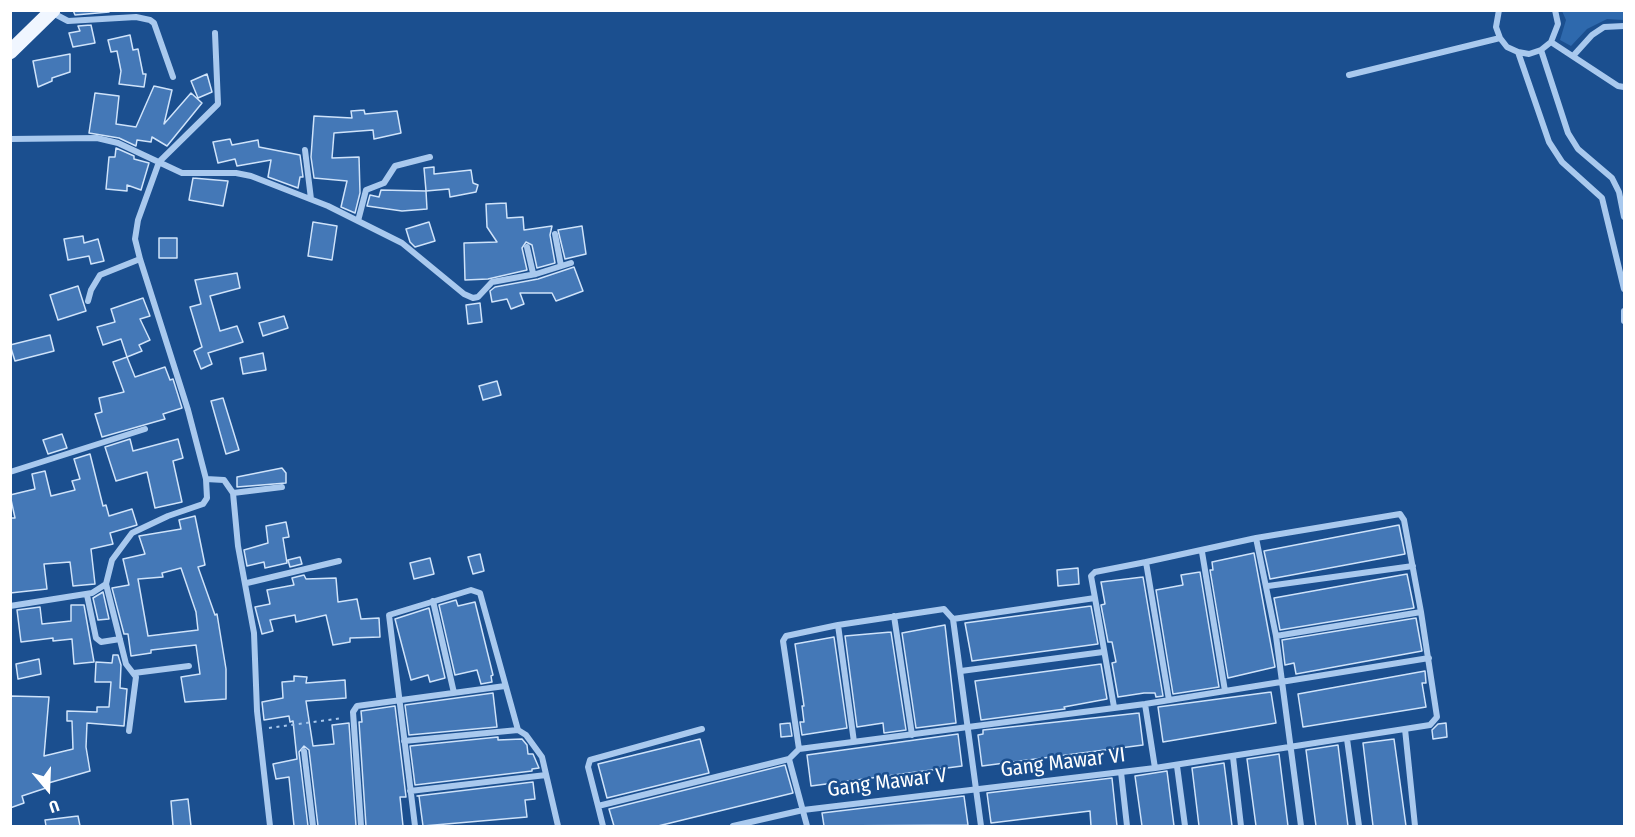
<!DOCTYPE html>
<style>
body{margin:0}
#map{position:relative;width:1635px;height:837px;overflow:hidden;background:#1b4f8f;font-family:"Fira Sans Condensed",sans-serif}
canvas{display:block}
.frame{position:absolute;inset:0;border:12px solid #fff;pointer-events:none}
.north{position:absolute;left:18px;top:759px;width:60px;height:60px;-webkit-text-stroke:4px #1b4f8f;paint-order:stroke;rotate:161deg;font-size:16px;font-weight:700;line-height:24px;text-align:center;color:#fff}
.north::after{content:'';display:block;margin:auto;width:21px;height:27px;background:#fff;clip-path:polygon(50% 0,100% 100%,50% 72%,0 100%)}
</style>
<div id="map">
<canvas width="1635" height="837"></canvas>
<div class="frame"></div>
<div class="north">U</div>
</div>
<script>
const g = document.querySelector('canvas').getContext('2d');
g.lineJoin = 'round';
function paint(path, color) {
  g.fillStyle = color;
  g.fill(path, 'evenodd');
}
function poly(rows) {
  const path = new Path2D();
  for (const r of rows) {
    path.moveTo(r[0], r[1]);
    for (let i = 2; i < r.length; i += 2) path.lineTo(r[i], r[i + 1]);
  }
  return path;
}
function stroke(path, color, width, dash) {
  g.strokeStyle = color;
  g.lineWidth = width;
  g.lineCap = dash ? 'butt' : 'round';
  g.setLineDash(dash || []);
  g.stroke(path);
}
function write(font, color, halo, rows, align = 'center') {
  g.font = font + ' "Fira Sans Condensed",sans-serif';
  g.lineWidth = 5;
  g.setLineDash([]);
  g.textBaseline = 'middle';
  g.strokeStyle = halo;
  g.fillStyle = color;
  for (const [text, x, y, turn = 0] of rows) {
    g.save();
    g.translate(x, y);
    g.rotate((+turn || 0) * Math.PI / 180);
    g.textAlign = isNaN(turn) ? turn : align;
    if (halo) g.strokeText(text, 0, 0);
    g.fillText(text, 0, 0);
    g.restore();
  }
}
const green = poly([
 [1562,11,1624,11,1624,20,1607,19,1587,29,1571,46,1560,40,1566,20]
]);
const building = poly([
 [73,10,108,10,109,12,75,15,73,10],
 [91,25,95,43,73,47,69,33,80,31,78,26,91,25],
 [130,35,133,50,138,49,143,74,146,74,144,87,119,84,121,71,117,51,111,52,108,40,130,35],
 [70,54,70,72,52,78,52,81,38,87,33,61,70,54],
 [207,74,212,92,198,98,191,81,207,74],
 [154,86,172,90,164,124,191,93,202,103,167,146,152,137,151,142,137,140,136,146,119,138,89,133,95,93,119,96,116,124,136,127,154,86],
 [364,110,365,114,397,111,401,133,374,139,373,130,334,133,332,158,359,157,360,193,355,213,341,207,347,181,314,178,311,157,314,116,352,118,351,111,364,110],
 [230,139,232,145,258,140,259,147,300,155,303,177,300,177,298,188,268,177,271,160,237,166,235,159,218,163,213,142,230,139],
 [116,148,134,156,134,159,149,163,141,190,127,185,127,191,106,189,109,157,115,157,116,148],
 [434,167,434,174,471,170,473,183,478,185,476,192,450,197,449,189,426,191,427,209,402,211,367,206,370,195,379,197,381,190,426,191,424,168,434,167],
 [193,178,228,181,223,206,189,200,193,178],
 [506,203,507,218,523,217,524,230,552,226,550,235,555,263,537,268,532,245,526,242,522,248,527,270,488,279,465,280,464,243,497,242,487,227,486,204,506,203],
 [313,222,337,226,332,260,308,256,313,222],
 [429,222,435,241,415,247,410,242,406,229,429,222],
 [582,226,586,254,565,259,558,230,582,226],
 [83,236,84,243,98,239,104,261,91,264,89,256,68,260,64,239,83,236],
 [159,238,177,238,177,258,159,258,159,238],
 [574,267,583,291,556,301,552,293,520,293,524,304,511,309,507,299,492,302,490,291,495,287,538,279,574,267],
 [237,273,240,288,210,296,220,331,237,326,243,342,208,353,212,364,201,369,194,351,202,347,190,307,201,304,195,280,237,273],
 [78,286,86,311,58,320,50,295,78,286],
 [143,298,150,316,140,319,150,340,139,345,142,351,127,357,121,339,103,345,97,327,115,322,111,309,143,298],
 [480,303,482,322,468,324,466,305,480,303],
 [284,316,288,328,263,336,259,323,284,316],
 [50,335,54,351,15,361,10,345,50,335],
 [263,353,266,370,243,374,240,358,263,353],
 [127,357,135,377,165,367,170,380,173,379,182,408,163,414,165,419,102,437,95,414,102,412,99,398,124,392,113,362,127,357],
 [497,381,501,395,483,400,479,386,497,381],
 [223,398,239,450,226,454,211,401,223,398],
 [62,434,67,448,48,454,43,440,62,434],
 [130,439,133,451,178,439,183,458,173,461,182,502,155,508,147,472,116,481,105,447,130,439],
 [90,454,103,506,106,505,109,516,132,509,137,525,110,533,113,544,91,549,95,584,73,586,70,562,44,564,47,589,10,593,10,518,15,518,10,495,35,489,32,474,45,471,51,496,75,490,72,481,80,479,74,459,90,454],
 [282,468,286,473,286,483,237,487,237,477,282,468],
 [195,516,205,565,198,567,215,615,217,614,226,669,226,699,185,702,181,677,200,674,196,645,151,650,151,653,131,656,128,634,124,634,112,588,129,585,123,559,145,554,139,536,181,529,179,520,195,516],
 [181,568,196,612,198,630,148,636,138,579,163,577,162,573,181,568],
 [286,522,289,537,283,538,287,563,265,568,264,562,247,566,244,550,268,543,266,526,286,522],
 [1399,525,1405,554,1270,579,1264,551,1399,525],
 [1254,553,1275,667,1228,678,1210,570,1213,570,1212,562,1254,553],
 [480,554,484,571,473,574,468,557,480,554],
 [300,557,302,564,290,567,288,560,300,557],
 [430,558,434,574,414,579,410,563,430,558],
 [1078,568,1079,584,1058,586,1057,570,1078,568],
 [1200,572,1219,687,1173,694,1156,590,1183,585,1181,575,1200,572],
 [1407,574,1414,608,1280,630,1274,598,1407,574],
 [304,575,306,579,336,578,338,602,357,599,361,619,379,618,380,637,350,638,350,642,333,645,326,615,296,622,295,615,270,620,273,631,262,634,255,607,270,604,267,590,294,585,292,578,304,575],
 [1143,577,1163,696,1156,697,1155,693,1144,693,1118,697,1112,663,1116,662,1112,642,1108,642,1101,605,1105,604,1101,582,1143,577],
 [103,592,109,619,98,620,93,598,103,592],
 [456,600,458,606,475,602,493,675,491,676,492,682,481,684,477,670,455,675,439,605,456,600],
 [71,605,84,605,94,662,74,664,72,639,53,641,53,638,21,642,17,610,40,607,42,624,71,621,71,605],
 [1091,606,1098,644,972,661,965,623,1091,606],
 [429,608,445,678,430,682,428,675,411,680,395,619,429,608],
 [1416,618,1422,651,1296,674,1294,663,1285,665,1282,640,1416,618],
 [945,625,956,723,916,728,902,633,945,625],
 [891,632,906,730,884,733,883,723,857,727,845,636,891,632],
 [834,637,847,728,802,735,800,722,804,722,802,706,804,706,795,644,834,637],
 [113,655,118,655,121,665,120,688,127,689,124,726,87,723,86,747,90,771,45,784,46,788,22,796,24,803,10,808,10,696,49,697,44,756,73,749,72,721,67,721,67,711,97,712,97,707,109,707,111,682,95,682,96,662,112,663,113,655],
 [39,659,41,674,18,679,16,664,39,659],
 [1101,664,1107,699,1064,707,1065,709,981,720,975,681,1101,664],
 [1425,671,1426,683,1422,683,1426,707,1303,727,1298,694,1425,671],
 [294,676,307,677,306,683,345,680,346,698,306,701,313,746,334,744,332,725,349,723,356,826,318,826,309,750,304,746,299,752,308,826,294,826,289,777,276,779,273,764,297,759,293,721,290,722,289,716,264,720,262,702,283,698,282,682,294,681,294,676],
 [1271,692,1276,723,1163,742,1158,707,1271,692],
 [493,693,497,727,409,735,405,705,493,693],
 [395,706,406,797,400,797,403,826,366,826,359,722,362,722,361,711,395,706],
 [1139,713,1143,745,982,766,978,735,983,734,983,730,1139,713],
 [790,723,792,736,781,737,780,724,790,723],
 [1446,723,1447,737,1433,739,1432,730,1438,724,1446,723],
 [958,734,962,766,811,786,807,755,958,734],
 [498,737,498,740,522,739,527,745,528,754,533,754,539,768,532,769,532,771,415,785,410,746,498,737],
 [700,739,709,773,607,798,598,764,700,739],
 [1394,739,1406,826,1373,826,1363,743,1394,739],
 [1338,745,1348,826,1316,826,1306,750,1338,745],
 [1279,754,1288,826,1256,826,1247,759,1279,754],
 [1224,763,1232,826,1199,826,1192,768,1224,763],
 [785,765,793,793,658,826,614,826,609,809,785,765],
 [1167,771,1174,826,1142,826,1135,776,1167,771],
 [1112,778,1117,826,1091,826,1090,811,991,823,987,793,1112,778],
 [533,782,535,799,525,800,527,817,423,826,419,796,417,796,533,782],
 [964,796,968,825,824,826,822,813,964,796],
 [188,799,191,826,173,826,171,801,188,799],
 [78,816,80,826,46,826,45,820,78,816]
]);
const path = poly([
 [269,728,343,718]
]);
const street = poly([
 [1499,10,1496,27,1500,38,1507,47,1518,52,1529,54,1541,50,1551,42,1558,24,1555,10],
 [51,12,68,21,136,17,150,20,154,23,173,77],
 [1551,42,1618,86,1624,87],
 [1541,50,1568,133,1578,149,1612,178,1619,192,1624,217],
 [1518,52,1549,142,1562,162,1602,198,1624,289],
 [1573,56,1592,35,1604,27,1624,26],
 [1349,75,1500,38],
 [10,139,97,138,118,143,182,173,236,173,251,176,328,206,402,243,464,294,473,298,478,297,492,282,536,274,571,263],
 [305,150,311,199],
 [358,221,366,190,384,183,395,166,430,157],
 [555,234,561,266],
 [527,247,533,273],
 [140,259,135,239,138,220,159,162,218,104,215,33],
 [1624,311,1624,321],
 [10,472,145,429],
 [206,479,224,480,233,493,238,546,254,633,257,711,270,826],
 [233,493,282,487],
 [1256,538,1276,636,1301,826],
 [1202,552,1225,691],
 [247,583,339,561],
 [106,584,126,664,136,677,129,731],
 [1268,586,1413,566],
 [87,595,96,638,101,642,120,639],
 [1095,598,1091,576,1095,572,1146,562],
 [433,601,454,693],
 [10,606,92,593,106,584,112,560,132,533,168,516,203,504,207,498,206,479,188,410,140,259,100,275,91,290,88,301],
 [894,616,912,735],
 [953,619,1095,598,1114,707],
 [838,625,854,742],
 [1276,636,1421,612],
 [961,671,1103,652],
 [134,673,189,666],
 [1145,704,1155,768,1430,725,1437,717,1421,612,1404,520,1400,514,1256,538,1146,562,1169,700],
 [1405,729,1415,826],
 [1347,739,1359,826],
 [404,741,518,730,526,735,542,757,558,826],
 [799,749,783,641,786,636,838,625,944,609,953,619,981,826],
 [304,751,313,826],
 [1233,757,1241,826],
 [1177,766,1185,826],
 [1121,772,1127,826],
 [410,791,546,775],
 [598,806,588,767,590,760,702,729],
 [361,826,353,712,357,706,505,686],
 [415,826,389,615,471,590,480,593,518,730],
 [603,826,598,806,789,759],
 [733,826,803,810,1155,768],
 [807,826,789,759,799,749,1145,704,1429,658]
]);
const primary = poly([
 [10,52,53,10]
]);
const streetNames = [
 ["Gang Mawar VI",1063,763,-7],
 ["Gang Mawar V",887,783,-7]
];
paint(green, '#2e69ad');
paint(building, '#4478b7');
stroke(building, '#cfe3fa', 1.5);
stroke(path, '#a9c9ee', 2, [3, 4.5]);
stroke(street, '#a9c9ee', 6);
stroke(primary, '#f0f6ff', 15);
write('21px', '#fff', '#1b4f8f', streetNames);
</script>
